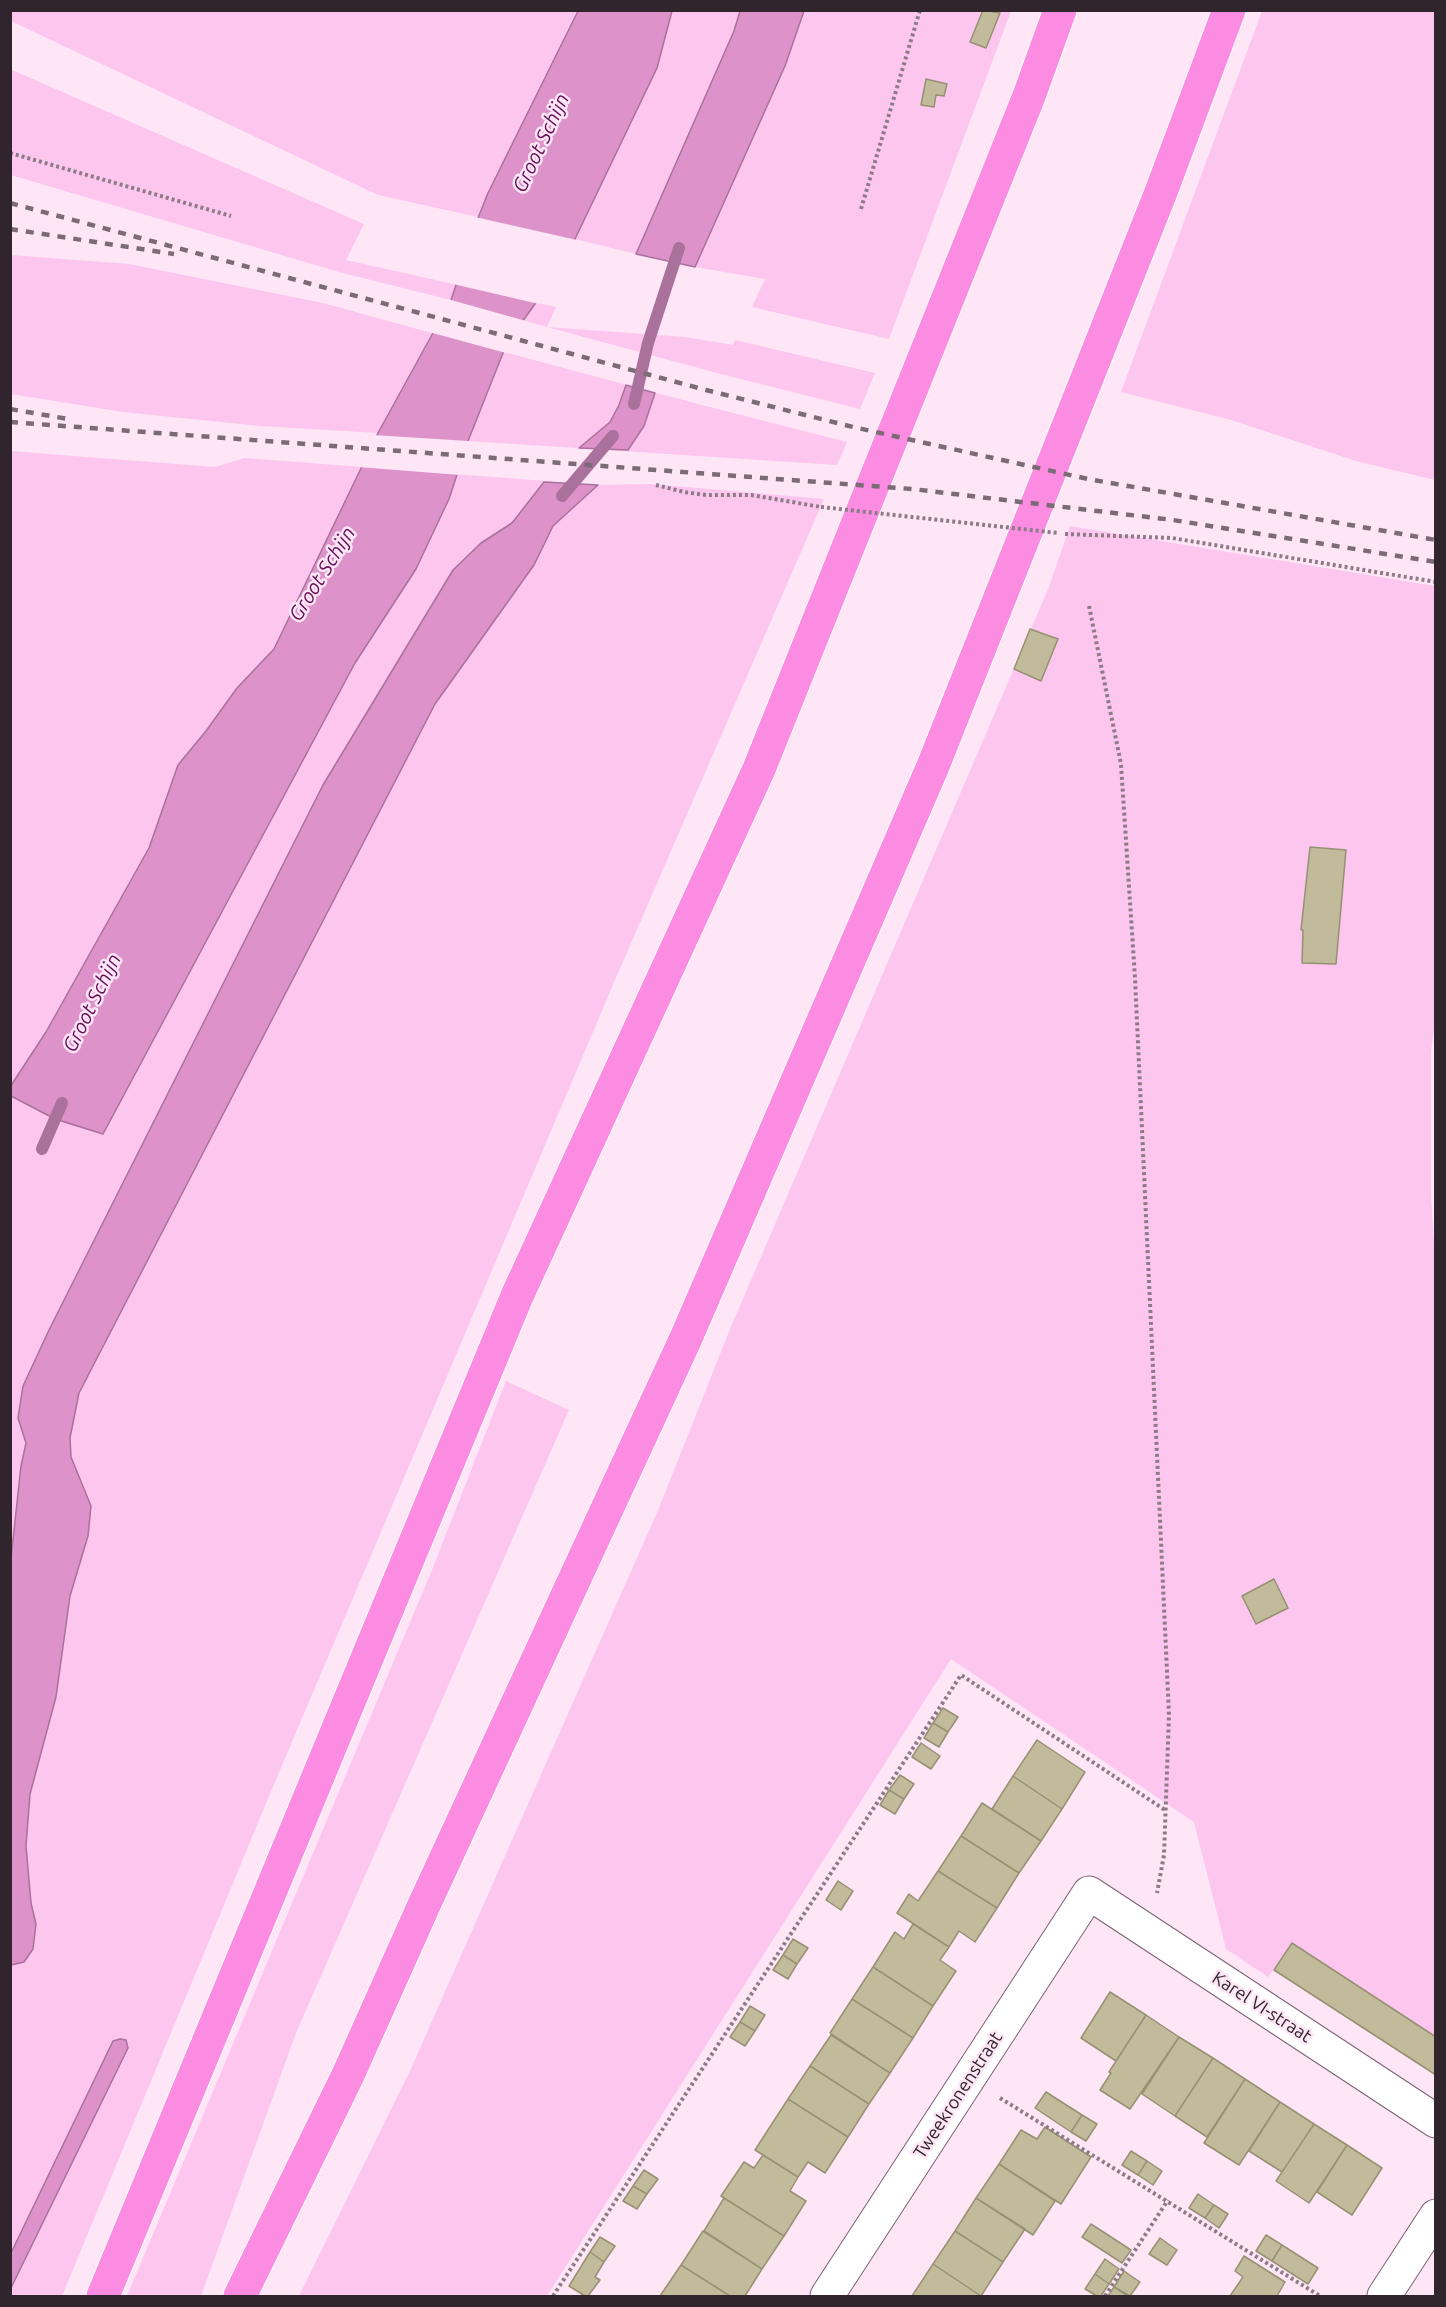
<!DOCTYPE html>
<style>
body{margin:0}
#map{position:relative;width:1446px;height:2307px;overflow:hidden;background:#fee6f7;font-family:Ubuntu,sans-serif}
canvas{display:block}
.frame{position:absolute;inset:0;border:12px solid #30252d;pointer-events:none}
</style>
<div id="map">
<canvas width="1446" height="2307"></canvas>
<div class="frame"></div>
</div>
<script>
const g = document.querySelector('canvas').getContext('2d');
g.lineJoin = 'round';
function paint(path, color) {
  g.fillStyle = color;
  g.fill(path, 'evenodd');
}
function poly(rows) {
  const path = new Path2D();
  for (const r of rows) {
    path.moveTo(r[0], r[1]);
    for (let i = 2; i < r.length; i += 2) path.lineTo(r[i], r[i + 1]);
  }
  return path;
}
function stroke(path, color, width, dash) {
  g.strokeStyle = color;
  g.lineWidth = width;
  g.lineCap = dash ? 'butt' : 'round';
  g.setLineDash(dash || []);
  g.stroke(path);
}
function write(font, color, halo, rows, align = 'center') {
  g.font = font + ' Ubuntu,sans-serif';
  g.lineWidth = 5;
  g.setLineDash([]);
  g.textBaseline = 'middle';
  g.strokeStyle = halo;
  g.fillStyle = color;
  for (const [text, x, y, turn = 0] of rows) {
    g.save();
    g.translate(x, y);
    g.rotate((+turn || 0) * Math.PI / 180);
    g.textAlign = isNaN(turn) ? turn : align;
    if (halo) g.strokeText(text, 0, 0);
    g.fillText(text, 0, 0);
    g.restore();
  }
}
const green = poly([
 [11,10,578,11,478,217,378,195,11,21],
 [672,11,740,11,734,31,636,254,575,239,657,68],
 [804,11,1011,11,889,339,752,307,765,279,695,267,785,66],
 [1262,11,1435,11,1435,480,1356,461,1231,420,1121,392],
 [10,69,364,224,346,260,556,307,547,327,685,337,733,345,735,340,875,373,860,409,717,373,547,327,451,300,339,272,11,175],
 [10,255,129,264,323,303,432,333,378,433,260,426,123,412,11,394],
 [504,352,698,404,847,442,837,465,468,441],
 [10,451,215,467,244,458,598,485,652,484,824,499,615,980,272,1789,62,2296,10,2296],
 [1070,526,1435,586,1436,1018,1431,1051,1431,1197,1436,1273,1435,2037,1292,1944,1268,1977,1226,1949,1194,1822,951,1659,547,2296,299,2296,409,2073,659,1508,730,1329,1049,587],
 [506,1381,569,1410,296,2033,201,2296,127,2296,432,1570]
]);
const water = poly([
 [578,11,672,11,657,68,575,239,545,290,507,343,468,441,449,499,416,569,355,663,103,1134,55,1119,11,1096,10,1087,46,1032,149,848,178,765,206,731,237,688,274,649,378,433,451,300,478,218,488,193,578,11],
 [740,11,804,11,785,66,695,267,636,254,734,31,740,11],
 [626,385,655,393,644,426,628,450,579,448,610,422,619,405,626,385],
 [544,482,598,485,553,526,534,565,435,704,79,1393,70,1438,71,1457,91,1506,88,1536,70,1596,56,1697,30,1794,26,1846,31,1903,36,1924,33,1949,24,1962,11,1965,10,1567,21,1466,26,1443,18,1418,23,1386,49,1330,323,785,453,570,481,543,512,523,544,482],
 [120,2039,126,2040,128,2048,11,2288,11,2253,113,2041,120,2039]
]);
const pier = poly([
 [475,217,577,240,539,304,453,284],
 [448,299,451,300,526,321,510,345,506,353,429,332],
 [373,435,468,441,471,442,460,475,358,467]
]);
const stream = poly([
 [634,404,648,343,679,248],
 [562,496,613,436],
 [42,1149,62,1103]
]);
const building = poly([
 [983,10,1000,13,986,48,970,42,983,10],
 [926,79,947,84,944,96,936,95,934,107,921,105,926,79],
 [1030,629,1058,639,1041,681,1014,669,1030,629],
 [1310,847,1346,850,1336,964,1302,963,1303,930,1301,930,1310,847],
 [1274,1579,1288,1608,1256,1624,1242,1596,1274,1579],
 [943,1708,958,1717,948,1732,933,1723,943,1708],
 [933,1723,948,1732,939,1747,924,1738,933,1723],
 [1037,1740,1085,1772,1062,1809,1013,1776,1037,1740],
 [921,1743,940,1756,931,1769,912,1757,921,1743],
 [900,1775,914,1784,904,1799,889,1790,900,1775],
 [1013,1776,1062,1809,1041,1841,992,1809,1013,1776],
 [889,1790,904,1799,895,1814,880,1805,889,1790],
 [982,1803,1041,1841,1019,1873,961,1836,982,1803],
 [961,1836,1019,1873,997,1908,938,1871,961,1836],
 [938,1871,997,1908,975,1942,959,1931,949,1947,897,1913,909,1894,918,1901,938,1871],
 [838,1881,853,1891,841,1910,826,1900,838,1881],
 [913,1924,949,1947,940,1960,956,1971,933,2006,873,1967,895,1932,904,1939,913,1924],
 [793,1939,808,1948,797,1964,783,1955,793,1939],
 [1292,1943,1436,2037,1436,2075,1274,1970,1292,1943],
 [783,1955,797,1964,788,1979,773,1970,783,1955],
 [873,1967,933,2006,913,2038,852,1999,873,1967],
 [1110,1992,1146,2015,1116,2061,1081,2038,1110,1992],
 [852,1999,913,2038,890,2073,830,2033,852,1999],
 [750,2006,765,2015,755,2031,740,2022,750,2006],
 [1146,2015,1179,2037,1130,2109,1100,2090,1111,2073,1109,2072,1146,2015],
 [740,2022,755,2031,745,2046,730,2037,740,2022],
 [831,2035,890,2073,869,2104,810,2066,831,2035],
 [1179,2037,1213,2058,1175,2116,1142,2094,1179,2037],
 [1213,2058,1245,2079,1207,2137,1175,2116,1213,2058],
 [810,2066,869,2104,848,2137,788,2099,810,2066],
 [1245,2079,1280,2102,1239,2165,1204,2143,1245,2079],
 [1046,2092,1082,2115,1071,2132,1035,2108,1046,2092],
 [788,2099,848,2137,825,2173,808,2162,798,2177,755,2150,788,2099],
 [1280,2102,1314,2124,1282,2172,1249,2151,1280,2102],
 [1082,2115,1097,2124,1086,2141,1071,2132,1082,2115],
 [1314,2124,1347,2145,1309,2203,1276,2181,1314,2124],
 [1045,2127,1091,2157,1061,2204,999,2164,1021,2130,1037,2139,1045,2127],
 [1347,2145,1382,2168,1352,2215,1317,2192,1347,2145],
 [1131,2151,1147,2161,1138,2175,1122,2165,1131,2151],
 [763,2155,798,2177,790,2191,806,2201,784,2236,721,2196,744,2162,754,2168,763,2155],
 [1147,2161,1162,2171,1153,2185,1138,2175,1147,2161],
 [999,2164,1055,2201,1033,2235,976,2198,999,2164],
 [644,2170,658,2179,647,2194,633,2186,644,2170],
 [633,2186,647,2194,637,2209,623,2201,633,2186],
 [1198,2194,1214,2205,1205,2218,1189,2208,1198,2194],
 [724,2198,784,2236,762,2269,704,2231,724,2198],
 [976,2198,1025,2229,1003,2262,955,2231,976,2198],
 [1214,2205,1228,2214,1219,2228,1205,2218,1214,2205],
 [1091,2224,1131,2250,1122,2263,1082,2237,1091,2224],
 [703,2231,762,2269,745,2296,730,2296,681,2265,703,2231],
 [955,2231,1003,2262,981,2296,933,2264,955,2231],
 [1266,2235,1282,2245,1272,2261,1256,2251,1266,2235],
 [600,2237,615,2246,604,2262,590,2252,600,2237],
 [1160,2238,1177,2250,1167,2265,1149,2254,1160,2238],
 [1282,2245,1318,2268,1308,2284,1272,2261,1282,2245],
 [590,2252,604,2262,595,2277,600,2280,588,2296,585,2296,569,2286,590,2252],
 [1244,2256,1285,2282,1277,2296,1230,2296,1243,2277,1235,2271,1244,2256],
 [1105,2259,1119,2269,1109,2284,1095,2274,1105,2259],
 [933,2264,981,2296,912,2296,933,2264],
 [681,2265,730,2296,660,2296,681,2265],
 [1124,2271,1140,2282,1130,2296,1114,2287,1124,2271],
 [1095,2274,1109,2284,1101,2296,1097,2296,1085,2289,1095,2274],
 [1114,2287,1128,2296,1108,2296,1114,2287]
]);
const path = poly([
 [10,153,231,216],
 [861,209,920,10],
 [656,485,684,492,706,495,751,495,821,507],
 [1065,534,1172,538,1436,582],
 [1089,606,1121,764,1135,978,1169,1715,1164,1855,1157,1893],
 [1000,2098,1320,2296],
 [553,2296,961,1675,1165,1810],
 [1105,2296,1168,2200]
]);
const minor = poly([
 [827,2296,1089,1893,1436,2121],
 [1384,2296,1436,2216]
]);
const highway = poly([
 [103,2296,517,1296,759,769,1029,96,1060,10],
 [240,2296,348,2075,424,1905,686,1338,933,766,1161,192,1229,10]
]);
const rail = poly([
 [10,203,706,390,853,427,1088,479,1436,540],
 [10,229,174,254],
 [10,409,68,419],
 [10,422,912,489,1173,520,1436,562]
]);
const pathBridge = poly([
 [821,507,1058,533]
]);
const streetNames = [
 ["Karel VI-straat",1262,2007,33],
 ["Tweekronenstraat",958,2095,-57]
];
const waterNames = [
 ["Groot Schijn",541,143,-65],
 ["Groot Schijn",322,574,-58],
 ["Groot Schijn",92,1003,-64]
];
paint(green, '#fdc6ee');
paint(water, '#dd92ca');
stroke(water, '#a9719b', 1.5);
paint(pier, '#fee6f7');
stroke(stream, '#a9719b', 12);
paint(building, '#c1bb9c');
stroke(building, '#979173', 1.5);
stroke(minor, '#7b6174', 35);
stroke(highway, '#fff', 35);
stroke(path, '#8d7c88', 4, [3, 3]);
stroke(minor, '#fff', 33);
stroke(highway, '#fc8be2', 33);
stroke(rail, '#7b6b76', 4.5, [8, 8]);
stroke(pathBridge, '#8d7c88', 4, [3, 3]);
write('18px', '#30252d', '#fee6f7', streetNames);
write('italic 20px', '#650b56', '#fee6f7', waterNames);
</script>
